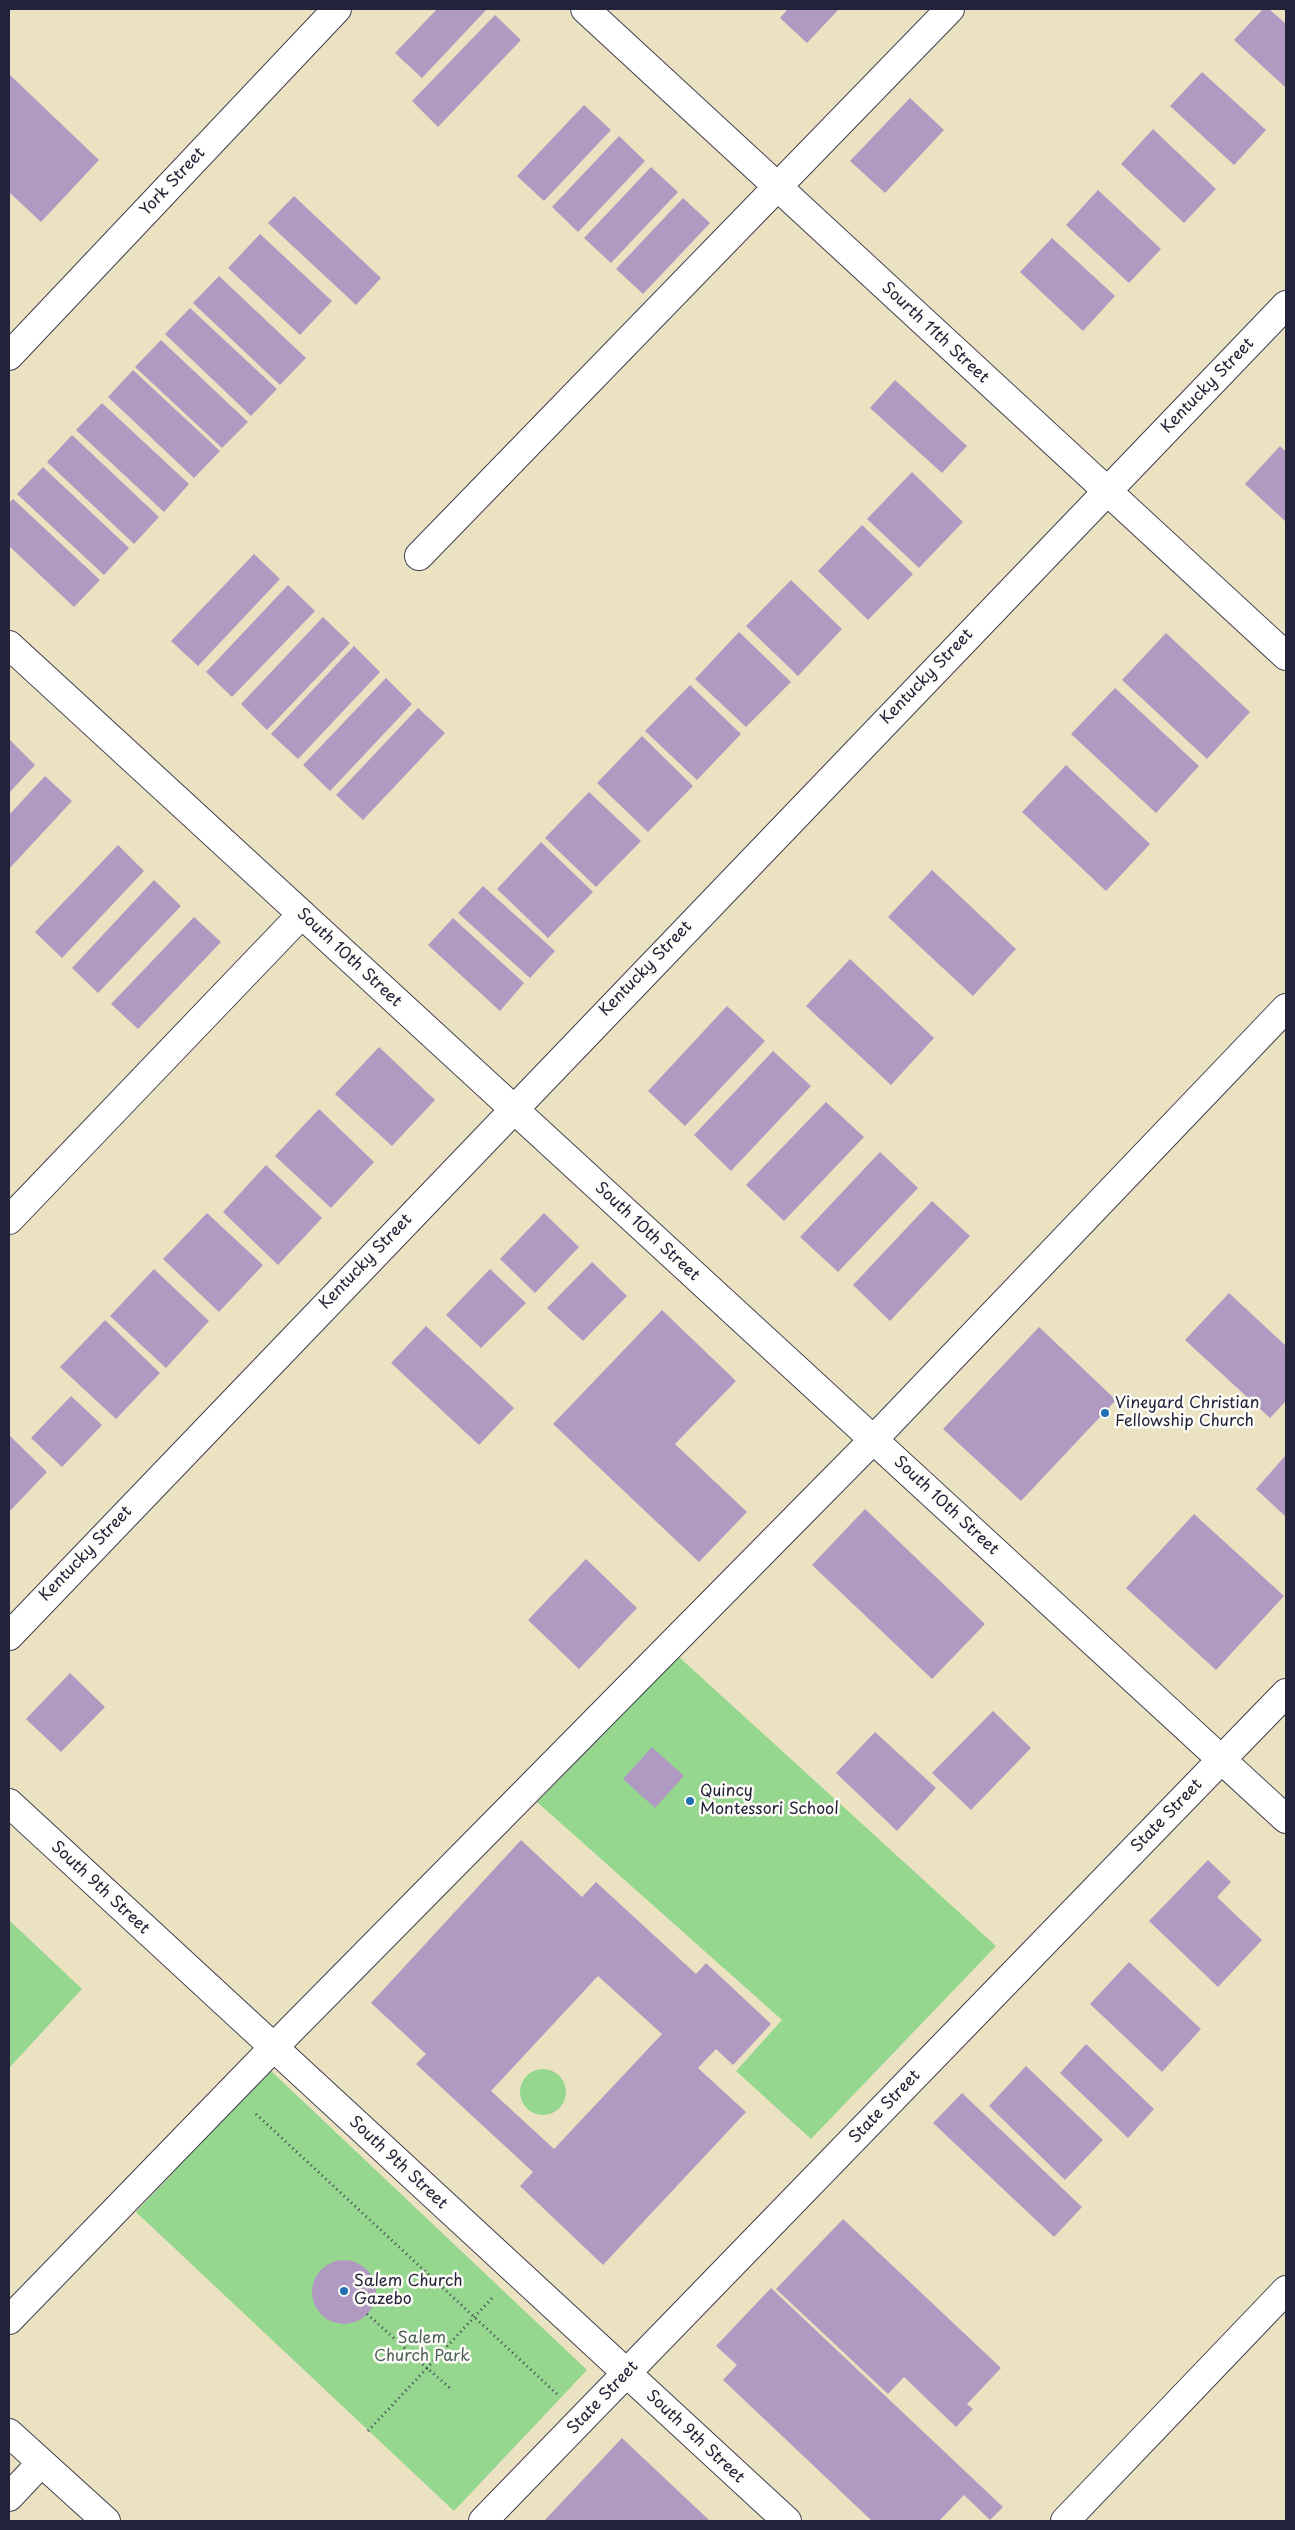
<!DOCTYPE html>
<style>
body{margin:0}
#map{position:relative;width:1295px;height:2530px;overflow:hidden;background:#ebe2c2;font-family:"Playpen Sans",sans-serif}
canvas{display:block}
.frame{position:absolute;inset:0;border:10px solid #22223b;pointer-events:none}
</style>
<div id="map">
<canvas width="1295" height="2530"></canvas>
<div class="frame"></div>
</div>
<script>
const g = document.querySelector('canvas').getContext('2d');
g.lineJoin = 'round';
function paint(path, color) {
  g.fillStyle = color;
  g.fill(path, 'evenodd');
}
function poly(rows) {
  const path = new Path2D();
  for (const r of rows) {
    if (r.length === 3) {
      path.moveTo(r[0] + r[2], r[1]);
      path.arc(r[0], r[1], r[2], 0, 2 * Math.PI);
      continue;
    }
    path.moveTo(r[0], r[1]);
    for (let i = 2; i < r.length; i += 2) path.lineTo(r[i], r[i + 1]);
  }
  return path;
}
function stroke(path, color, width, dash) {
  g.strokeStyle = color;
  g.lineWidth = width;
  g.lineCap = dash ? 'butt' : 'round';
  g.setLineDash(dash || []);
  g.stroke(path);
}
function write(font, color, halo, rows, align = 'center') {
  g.font = font + ' "Playpen Sans",sans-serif';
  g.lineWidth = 5;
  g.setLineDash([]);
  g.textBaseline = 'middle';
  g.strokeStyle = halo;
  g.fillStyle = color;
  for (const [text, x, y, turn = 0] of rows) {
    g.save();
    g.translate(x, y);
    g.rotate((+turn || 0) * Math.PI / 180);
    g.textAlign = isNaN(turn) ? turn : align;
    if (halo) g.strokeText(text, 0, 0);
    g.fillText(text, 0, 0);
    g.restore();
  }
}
const green = poly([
 [679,1657,996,1946,811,2139,736,2071,782,2020,537,1802],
 [9,1920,82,1989,9,2068],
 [543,2092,23],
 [270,2070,587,2370,454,2511,136,2212]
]);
const building = poly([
 [437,9,487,9,422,78,395,53],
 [788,9,839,9,807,43,780,18],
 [1263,9,1269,9,1286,24,1286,88,1234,40],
 [495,15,521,40,438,127,412,101],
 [1202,72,1266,130,1234,165,1170,106],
 [9,74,99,160,41,222,9,192],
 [910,98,944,130,885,193,850,161],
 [584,105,611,130,544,201,517,176],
 [1153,129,1216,189,1184,223,1121,164],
 [619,136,645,161,578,232,552,207],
 [651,167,678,192,611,263,584,238],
 [1098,190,1161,249,1129,283,1066,225],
 [294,196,381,278,356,305,268,223],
 [683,198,710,223,643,294,616,269],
 [260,234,332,301,300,335,228,268],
 [1052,238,1115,296,1083,331,1020,272],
 [219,276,306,358,280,385,193,303],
 [190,308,277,389,251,416,165,334],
 [161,340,248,422,222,448,135,367],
 [133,370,220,451,194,478,108,397],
 [895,380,967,446,942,473,870,408],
 [102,403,189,484,164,512,76,430],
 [72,435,159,517,134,544,47,462],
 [1280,446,1286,452,1286,522,1245,484],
 [43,467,129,548,104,575,17,494],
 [912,472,963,522,919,568,867,519],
 [13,499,100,580,74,607,9,546,9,503],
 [862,525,913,574,868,620,818,571],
 [254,554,280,579,198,666,171,641],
 [791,580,842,629,798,676,746,626],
 [288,585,315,611,232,697,206,672],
 [323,617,350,643,267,730,241,704],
 [739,632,791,682,746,727,695,679],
 [1166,633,1250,712,1207,759,1122,680],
 [354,646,380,672,298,759,271,734],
 [386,678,412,704,330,791,303,765],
 [690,685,741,734,697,780,645,731],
 [1115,688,1199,766,1156,813,1071,734],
 [418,708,445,733,363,820,336,795],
 [642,736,693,786,648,832,597,783],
 [9,739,35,765,9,793],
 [1066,765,1150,844,1106,891,1022,812],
 [45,776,72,801,9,869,9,815],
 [589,792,641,841,596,887,545,838],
 [541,842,593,892,548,938,497,889],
 [118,845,144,871,62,958,35,932],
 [932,870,1016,949,973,996,888,917],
 [154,880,181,906,98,993,72,968],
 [483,886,555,951,530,978,458,913],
 [194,917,221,942,138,1029,111,1004],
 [453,918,524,983,500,1011,428,945],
 [850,959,934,1038,891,1085,806,1006],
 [727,1006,765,1041,685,1126,648,1091],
 [379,1047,435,1100,392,1146,335,1094],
 [773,1051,811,1086,731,1171,694,1135],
 [826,1102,864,1137,784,1221,746,1185],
 [319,1109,374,1162,331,1208,275,1156],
 [880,1152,918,1188,838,1272,800,1237],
 [266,1165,322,1218,278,1265,223,1212],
 [932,1201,970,1236,890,1321,853,1285],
 [207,1213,263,1265,219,1312,163,1259],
 [544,1213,579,1247,535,1293,500,1259],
 [592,1262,627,1296,583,1341,547,1308],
 [154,1269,209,1321,166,1368,110,1316],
 [490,1269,526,1303,481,1348,446,1315],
 [1229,1293,1286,1346,1286,1401,1270,1418,1185,1340],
 [662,1310,736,1381,675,1444,747,1512,699,1562,553,1424],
 [105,1320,160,1373,116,1419,60,1367],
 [426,1326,514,1408,479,1445,391,1363],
 [1039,1327,1116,1400,1021,1501,943,1429],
 [71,1396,102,1425,62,1467,31,1438],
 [9,1435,47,1472,9,1512],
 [1286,1455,1286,1517,1256,1489],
 [865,1509,985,1624,932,1679,812,1565],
 [1194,1514,1284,1596,1216,1670,1126,1588],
 [586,1559,637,1608,579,1669,528,1620],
 [70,1673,105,1707,61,1752,26,1719],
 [993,1711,1031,1748,971,1810,932,1773],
 [875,1732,936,1788,897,1831,836,1773],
 [652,1747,684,1776,655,1808,623,1779],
 [521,1840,582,1897,596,1882,696,1974,706,1963,771,2024,733,2065,716,2049,698,2068,746,2112,603,2265,520,2186,533,2172,416,2064,426,2054,371,2003],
 [598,1976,662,2034,554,2149,491,2091],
 [1208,1860,1231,1882,1217,1897,1262,1940,1218,1987,1149,1921],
 [1129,1962,1201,2029,1162,2072,1090,2004],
 [1086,2044,1154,2109,1128,2138,1060,2073],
 [1026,2066,1103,2140,1065,2180,989,2106],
 [962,2093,1082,2207,1054,2237,933,2123],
 [843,2219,1001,2368,967,2404,973,2409,956,2427,904,2377,888,2394,776,2289],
 [344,2292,32],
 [771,2288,1003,2507,990,2520,964,2495,939,2521,872,2521,723,2380,737,2365,716,2346],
 [622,2438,710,2521,544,2521]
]);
const path = poly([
 [256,2114,557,2394],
 [367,2314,427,2368,493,2297],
 [368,2431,427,2368,451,2389]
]);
const minor = poly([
 [585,9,1286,656],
 [9,356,337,9],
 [419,556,950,9],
 [9,645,1286,1819],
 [9,1220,302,914],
 [9,1636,1286,305],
 [9,1803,787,2521],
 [9,2320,273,2048,873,1440,1286,1008],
 [9,2433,106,2521],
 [9,2497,41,2463],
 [483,2521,1286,1693],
 [1065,2521,1286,2290]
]);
const markers = [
 [1105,1413,5,"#1f6fb2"],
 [690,1801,5,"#1f6fb2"],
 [344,2291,5,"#1f6fb2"]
];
const streetNames = [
 ["York Street",173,182,-47],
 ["Sourth 11th Street",935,333,43],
 ["Kentucky Street",1208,386,-46],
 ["Kentucky Street",927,677,-46],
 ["South 10th Street",349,958,43],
 ["Kentucky Street",646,969,-46],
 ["South 10th Street",647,1232,43],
 ["Kentucky Street",366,1262,-46],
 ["South 10th Street",946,1506,43],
 ["Kentucky Street",86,1554,-46],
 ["State Street",1167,1816,-46],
 ["South 9th Street",100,1888,43],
 ["State Street",885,2107,-46],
 ["South 9th Street",398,2163,43],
 ["State Street",603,2398,-46],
 ["South 9th Street",695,2437,43]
];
const poiNames = [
 ["Vineyard Christian",1115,1404],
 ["Fellowship Church",1115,1422],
 ["Quincy",700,1792],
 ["Montessori School",700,1810],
 ["Salem Church",354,2282],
 ["Gazebo",354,2300]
];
const parkNames = [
 ["Salem",422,2339],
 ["Church Park",422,2357]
];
paint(green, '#95d78e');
paint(building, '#b19ac2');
stroke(minor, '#403f4f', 30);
stroke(path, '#403f4f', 3, [1, 4]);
stroke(minor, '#fff', 28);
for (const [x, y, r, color] of markers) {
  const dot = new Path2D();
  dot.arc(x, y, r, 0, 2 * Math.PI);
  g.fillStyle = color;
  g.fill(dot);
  stroke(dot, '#fdfcf7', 2);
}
write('16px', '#22223b', '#fdfcf7', streetNames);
write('16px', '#22223b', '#fdfcf7', poiNames, 'left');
write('16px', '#4a6158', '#fdfcf7', parkNames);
</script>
